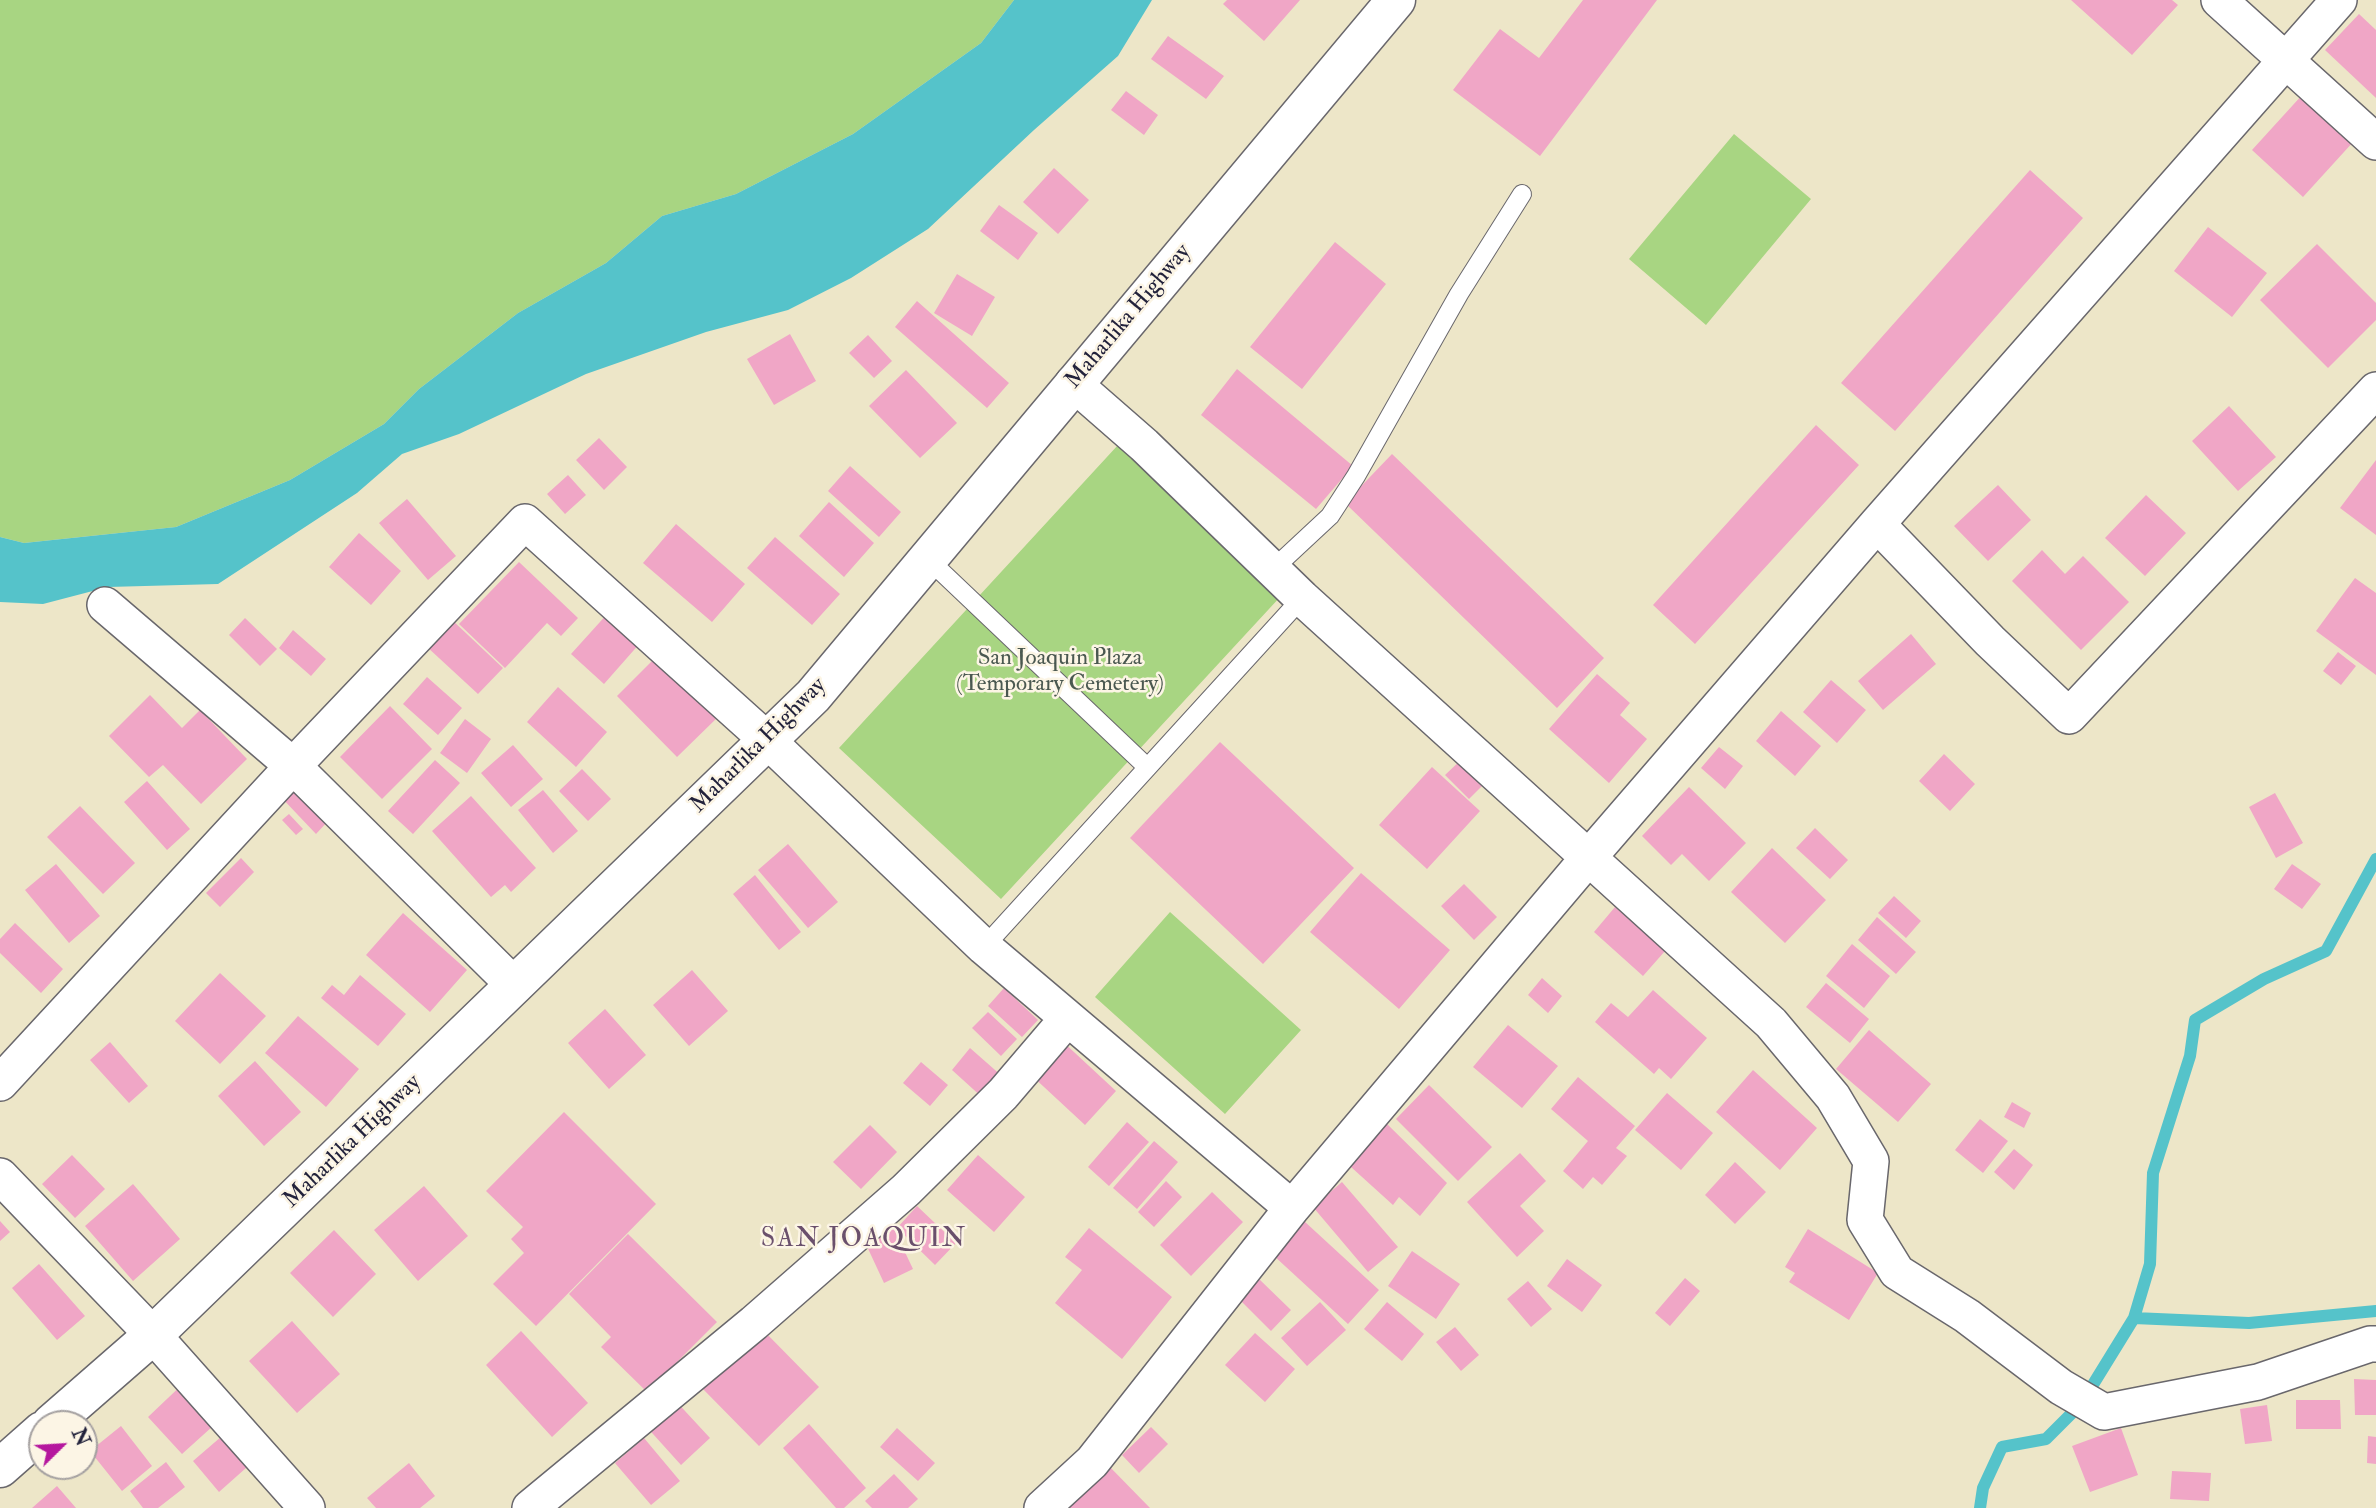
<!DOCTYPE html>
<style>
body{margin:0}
#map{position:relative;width:2376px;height:1508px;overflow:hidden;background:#ede6c8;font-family:"IM FELL Double Pica",serif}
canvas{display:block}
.north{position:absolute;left:28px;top:1410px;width:70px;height:70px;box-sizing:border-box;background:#fcf5e5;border:2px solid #a5a1a1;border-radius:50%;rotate:66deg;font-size:19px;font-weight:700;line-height:28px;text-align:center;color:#22223b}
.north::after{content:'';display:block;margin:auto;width:24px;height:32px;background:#b5179e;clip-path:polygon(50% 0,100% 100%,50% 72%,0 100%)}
</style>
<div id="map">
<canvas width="2376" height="1508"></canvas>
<div class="north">N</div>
</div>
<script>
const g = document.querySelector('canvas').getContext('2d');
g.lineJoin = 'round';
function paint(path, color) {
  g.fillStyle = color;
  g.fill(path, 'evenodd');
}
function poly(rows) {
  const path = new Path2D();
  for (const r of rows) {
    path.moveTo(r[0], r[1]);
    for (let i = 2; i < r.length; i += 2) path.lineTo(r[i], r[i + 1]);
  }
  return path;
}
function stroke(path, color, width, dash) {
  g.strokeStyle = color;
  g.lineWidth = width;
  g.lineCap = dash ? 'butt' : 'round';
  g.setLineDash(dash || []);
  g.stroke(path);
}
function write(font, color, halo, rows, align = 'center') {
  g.font = font + ' "IM FELL Double Pica",serif';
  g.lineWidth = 5;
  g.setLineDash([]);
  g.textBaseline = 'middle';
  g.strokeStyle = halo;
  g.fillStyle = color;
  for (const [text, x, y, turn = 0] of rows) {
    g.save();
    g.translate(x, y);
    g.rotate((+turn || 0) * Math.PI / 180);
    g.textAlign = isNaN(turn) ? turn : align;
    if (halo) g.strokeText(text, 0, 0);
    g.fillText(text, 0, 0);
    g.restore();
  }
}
const green = poly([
 [0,0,1014,0,981,43,853,134,736,194,662,216,606,263,518,313,419,389,384,424,290,480,176,527,24,543,0,537],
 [1734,134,1811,199,1706,325,1629,259],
 [1118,445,1281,596,1001,899,839,748],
 [1170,912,1301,1030,1225,1114,1095,997]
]);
const water = poly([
 [1014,0,1152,0,1118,56,1034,130,928,229,851,278,788,310,706,332,586,374,459,434,402,454,357,493,218,584,108,587,43,604,0,602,0,537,24,543,176,527,290,480,384,424,419,389,518,313,606,263,662,216,736,194,853,134,981,43]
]);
const stream = poly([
 [2134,1318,2249,1323,2376,1311],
 [1980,1508,1983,1488,2002,1447,2046,1439,2081,1404,2134,1318,2150,1264,2153,1173,2190,1056,2195,1020,2264,979,2326,951,2376,859]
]);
const building = poly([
 [1227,0,1300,0,1264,41,1223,4],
 [1583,0,1657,0,1540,156,1453,90,1500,29,1539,58],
 [2071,0,2172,0,2178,5,2132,55],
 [2359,14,2376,30,2376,98,2325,50],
 [1168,36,1224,76,1206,99,1151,59],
 [1126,91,1158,115,1144,135,1111,110],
 [2303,94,2354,141,2303,197,2252,150],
 [1054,168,1089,200,1058,234,1023,202],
 [2030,170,2083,218,1895,431,1841,383],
 [999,205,1038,233,1018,260,980,231],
 [2208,227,2267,273,2232,317,2174,271],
 [1335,242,1386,284,1302,389,1250,347],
 [2317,244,2376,303,2376,320,2328,368,2260,300],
 [957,274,995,297,972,336,934,313],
 [917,301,1009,383,987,408,895,327],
 [790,334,816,381,774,405,747,359],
 [868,335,892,361,874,378,849,353],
 [1237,369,1353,466,1316,509,1201,415],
 [906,370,957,423,920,458,869,406],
 [2229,406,2276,457,2238,491,2192,441],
 [1816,425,1859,465,1695,644,1653,605],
 [599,438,627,467,604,490,576,460],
 [1392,454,1604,658,1557,708,1345,503],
 [2376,460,2376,535,2340,508],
 [850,466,901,512,879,537,828,491],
 [568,475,586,495,565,514,547,494],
 [1998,485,2031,520,1988,561,1954,526],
 [2146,495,2186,533,2145,576,2105,538],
 [407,499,456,556,428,580,379,523],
 [829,502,874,543,844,577,799,536],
 [676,524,745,584,712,622,643,563],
 [359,533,401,571,371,605,329,567],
 [775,537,840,594,812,625,747,568],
 [2042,550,2065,574,2083,556,2129,602,2081,650,2012,581],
 [519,562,578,618,561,636,547,623,505,668,459,624],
 [2355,578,2376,593,2376,675,2316,631],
 [609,612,641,642,604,684,571,654],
 [245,618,277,649,260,666,229,635],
 [451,619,503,668,478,694,426,646],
 [293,630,326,659,311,676,279,648],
 [1911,634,1936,664,1883,710,1858,681],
 [2338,652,2356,666,2341,685,2323,671],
 [659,654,719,716,677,757,617,696],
 [1597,674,1630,703,1620,715,1647,739,1609,783,1549,729],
 [427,677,462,708,438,735,403,704],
 [1831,680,1866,710,1837,743,1803,712],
 [558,687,607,732,576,767,527,722],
 [150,695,182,728,200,710,247,759,201,804,163,765,149,777,109,736],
 [390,706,432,749,382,799,340,757],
 [1781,711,1821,746,1795,776,1756,741],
 [465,719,491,739,467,773,440,753],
 [1220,742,1354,868,1263,964,1130,838],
 [513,745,543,779,511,807,481,773],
 [1719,747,1743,766,1725,789,1701,768],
 [1944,754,1975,784,1950,811,1919,781],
 [1463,758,1487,781,1469,799,1445,775],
 [435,760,460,783,413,834,388,811],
 [1432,767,1480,811,1427,869,1379,825],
 [582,769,611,799,588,821,559,791],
 [147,781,190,829,167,850,124,802],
 [292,783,329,820,316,834,279,795],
 [1689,787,1746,843,1709,881,1682,854,1671,865,1642,836],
 [543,790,578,831,553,853,518,810],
 [2275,793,2303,843,2276,858,2249,807],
 [471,796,536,868,511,892,505,885,491,897,432,831],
 [80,806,135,863,103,894,47,837],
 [289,814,303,829,296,835,282,820],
 [1815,828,1848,860,1830,879,1796,848],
 [788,844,838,902,808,928,758,870],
 [1772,848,1826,900,1785,943,1731,892],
 [241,858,254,872,220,907,206,893],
 [56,864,100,916,69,943,25,890],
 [2292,864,2321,884,2302,909,2274,889],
 [1361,873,1450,950,1399,1009,1310,932],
 [755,875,801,932,779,950,733,894],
 [1464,884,1497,917,1474,940,1441,906],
 [1894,896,1921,921,1906,938,1878,913],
 [1615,907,1665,951,1643,976,1594,932],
 [403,913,467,970,430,1012,366,955],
 [1877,917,1916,952,1896,974,1858,940],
 [15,923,63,969,41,993,0,953,0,939],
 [1852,944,1890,976,1864,1008,1826,976],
 [692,970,728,1011,689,1046,653,1005],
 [220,973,266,1016,220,1064,175,1021],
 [360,975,406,1014,378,1046,321,998,332,985,344,995],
 [1542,978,1562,996,1548,1013,1528,995],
 [1826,983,1869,1019,1850,1043,1806,1007],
 [1004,988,1038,1020,1022,1037,988,1006],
 [1653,990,1707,1038,1671,1079,1659,1068,1654,1074,1595,1022,1611,1003,1628,1017],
 [605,1009,646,1055,609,1089,568,1043],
 [988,1012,1017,1039,1001,1056,972,1028],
 [298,1016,359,1069,326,1107,265,1053],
 [1508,1025,1558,1066,1522,1108,1473,1067],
 [1869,1030,1931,1084,1898,1122,1836,1069],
 [1061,1040,1116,1091,1085,1125,1030,1074],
 [110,1042,148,1086,129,1103,90,1060],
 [970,1048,1003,1077,984,1099,952,1070],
 [255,1061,301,1112,264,1146,218,1096],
 [921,1062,948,1085,930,1106,903,1083],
 [1753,1070,1817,1128,1780,1170,1716,1112],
 [1578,1077,1635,1126,1616,1148,1627,1156,1602,1185,1593,1177,1583,1189,1563,1171,1588,1141,1551,1109],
 [1429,1085,1492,1147,1458,1181,1396,1119],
 [1667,1093,1713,1133,1681,1170,1635,1130],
 [2012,1102,2031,1113,2024,1128,2004,1117],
 [564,1112,656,1204,536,1326,493,1284,524,1253,511,1239,523,1227,486,1191],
 [1980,1119,2008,1141,1983,1173,1955,1150],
 [1127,1122,1149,1142,1109,1186,1088,1167],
 [1386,1123,1447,1183,1420,1216,1399,1197,1393,1205,1351,1167],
 [870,1125,897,1152,861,1189,833,1162],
 [1154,1141,1178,1162,1137,1209,1113,1188],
 [2014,1149,2033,1165,2014,1190,1994,1172],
 [1520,1153,1546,1181,1520,1206,1544,1231,1517,1257,1467,1202],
 [72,1155,105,1189,75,1218,42,1184],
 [978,1155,1025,1197,994,1232,947,1190],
 [1735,1162,1766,1192,1735,1224,1705,1195],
 [1166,1181,1182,1197,1154,1227,1138,1212],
 [1342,1182,1398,1247,1368,1272,1313,1207],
 [133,1184,180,1239,133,1281,85,1226],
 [424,1186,468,1236,418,1281,374,1230],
 [1212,1192,1243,1222,1191,1276,1160,1245],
 [917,1206,956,1243,935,1265,897,1228],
 [0,1221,10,1232,0,1241],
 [1304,1221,1379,1290,1348,1324,1273,1255],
 [893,1227,913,1269,884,1283,864,1240],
 [1089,1228,1172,1297,1122,1359,1055,1303,1082,1270,1065,1257],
 [1808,1229,1878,1273,1849,1320,1789,1282,1795,1273,1785,1267],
 [334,1230,376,1274,333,1317,290,1273],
 [628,1234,717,1322,647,1392,601,1347,611,1337,569,1294],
 [1412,1251,1460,1284,1436,1319,1388,1286],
 [1567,1259,1602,1285,1582,1312,1547,1286],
 [39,1264,85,1316,57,1340,12,1288],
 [1685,1278,1700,1291,1670,1326,1655,1313],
 [1259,1279,1291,1310,1271,1331,1240,1300],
 [1528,1281,1552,1309,1531,1327,1507,1299],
 [1320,1302,1346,1330,1307,1366,1281,1338],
 [1387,1302,1424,1334,1402,1361,1364,1329],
 [292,1321,340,1374,297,1413,249,1361],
 [1455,1327,1479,1355,1461,1371,1436,1342],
 [761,1328,819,1387,759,1446,701,1387],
 [521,1331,588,1403,552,1437,486,1365],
 [1255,1333,1295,1369,1265,1402,1225,1365],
 [188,1379,223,1417,182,1454,148,1417],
 [2354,1379,2376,1380,2376,1415,2355,1415],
 [673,1398,710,1438,681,1465,644,1424],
 [2296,1400,2340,1400,2341,1429,2296,1429],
 [2267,1405,2272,1441,2245,1444,2240,1409],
 [809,1424,866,1488,844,1508,836,1508,783,1448],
 [121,1426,152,1466,122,1491,90,1451],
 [1151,1427,1168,1444,1139,1473,1122,1455],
 [897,1428,935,1463,918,1481,880,1447],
 [2121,1428,2138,1475,2090,1492,2072,1446],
 [229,1430,255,1460,219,1492,193,1461],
 [2368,1436,2376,1437,2376,1464,2367,1463],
 [644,1438,680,1481,651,1505,615,1463],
 [166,1462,185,1487,158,1508,143,1508,130,1491],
 [409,1463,435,1496,420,1508,376,1508,367,1498],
 [1107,1464,1150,1508,1061,1508],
 [2172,1471,2211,1473,2209,1501,2170,1499],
 [894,1474,918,1499,908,1508,872,1508,865,1501],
 [57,1486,76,1508,32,1508]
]);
const lane = poly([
 [928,559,1147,767],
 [1272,570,1330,516,1356,476,1459,294,1522,194],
 [984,947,1302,598]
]);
const street = poly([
 [2219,0,2376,142],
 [1073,383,1144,445,1302,598,1771,1023,1833,1097,1871,1161,1865,1220,1897,1272,1967,1316,2061,1387,2104,1412,2258,1382,2370,1344,2376,1344],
 [1877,524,1990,641,2069,716,2376,390],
 [105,605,293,766,515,986],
 [0,1083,293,766,525,522,766,739,984,947,1292,1208],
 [0,1176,153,1335,307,1508],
 [530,1508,754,1323,906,1190,1003,1094,1067,1019],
 [1042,1508,1092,1462,1292,1208,1589,857,1877,524,2339,0]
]);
const highway = poly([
 [51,1424,153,1335,813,696,1396,0],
 [0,1468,42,1431]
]);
const streetNames = [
 ["Maharlika Highway",1129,317,-50],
 ["Maharlika Highway",759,746,-45],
 ["Maharlika Highway",353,1142,-44]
];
const parkNames = [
 ["San Joaquin Plaza",1060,659],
 ["(Temporary Cemetery)",1060,685]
];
const quarterNames = [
 ["SAN JOAQUIN",864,1240]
];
paint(green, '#a8d582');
paint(water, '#55c3ca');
stroke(stream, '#55c3ca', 12);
paint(building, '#f0a6c6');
stroke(lane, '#69676c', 20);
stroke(street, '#69676c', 38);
stroke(highway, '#69676c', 41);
stroke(lane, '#fff', 18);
stroke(street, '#fff', 35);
stroke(highway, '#fff', 38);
write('23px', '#22223b', '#fcf5e5', streetNames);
write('23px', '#4a5850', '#fcf5e5', parkNames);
g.letterSpacing = '2px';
write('26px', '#6a506c', '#fcf5e5', quarterNames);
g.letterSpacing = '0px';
</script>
